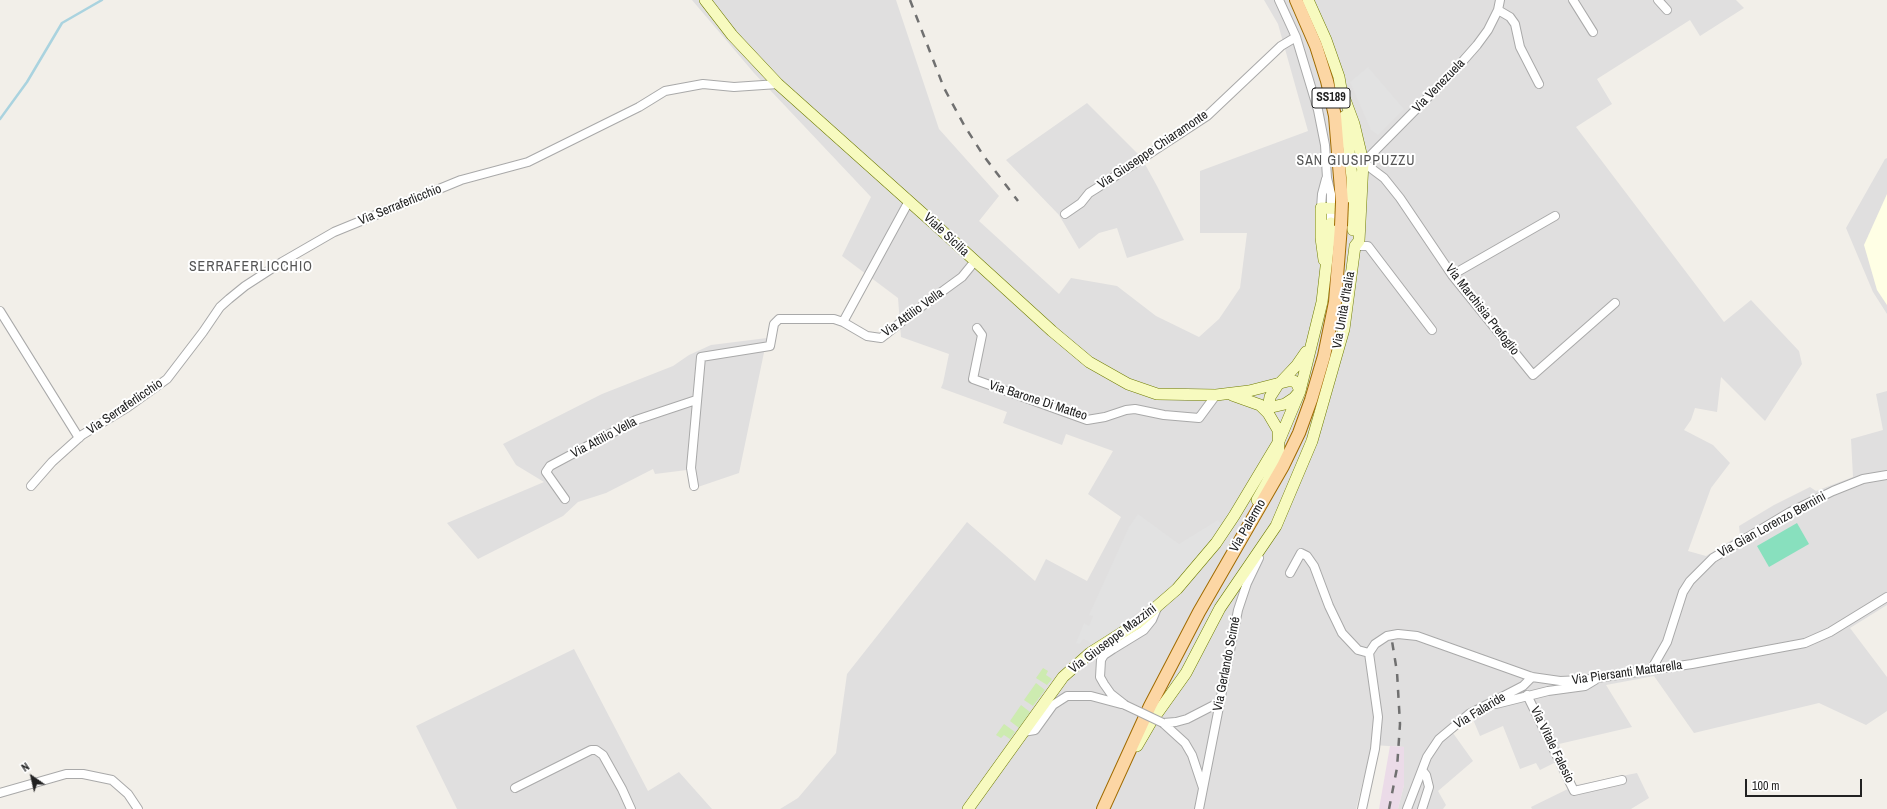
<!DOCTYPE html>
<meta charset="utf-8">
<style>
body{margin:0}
#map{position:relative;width:1887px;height:809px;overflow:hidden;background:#f2efe9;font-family:"Archivo Narrow",sans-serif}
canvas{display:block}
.north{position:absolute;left:12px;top:757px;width:40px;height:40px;-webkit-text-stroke:3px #fff;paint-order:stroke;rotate:326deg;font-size:11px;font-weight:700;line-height:16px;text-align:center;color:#222}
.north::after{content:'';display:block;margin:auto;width:14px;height:18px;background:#222;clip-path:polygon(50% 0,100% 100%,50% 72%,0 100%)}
.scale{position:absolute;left:1745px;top:779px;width:117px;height:18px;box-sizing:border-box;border:2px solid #222;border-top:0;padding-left:5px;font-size:12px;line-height:14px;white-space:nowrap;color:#222;-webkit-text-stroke:3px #fff;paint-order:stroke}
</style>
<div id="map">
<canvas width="1887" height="809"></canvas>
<div class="north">N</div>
<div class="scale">100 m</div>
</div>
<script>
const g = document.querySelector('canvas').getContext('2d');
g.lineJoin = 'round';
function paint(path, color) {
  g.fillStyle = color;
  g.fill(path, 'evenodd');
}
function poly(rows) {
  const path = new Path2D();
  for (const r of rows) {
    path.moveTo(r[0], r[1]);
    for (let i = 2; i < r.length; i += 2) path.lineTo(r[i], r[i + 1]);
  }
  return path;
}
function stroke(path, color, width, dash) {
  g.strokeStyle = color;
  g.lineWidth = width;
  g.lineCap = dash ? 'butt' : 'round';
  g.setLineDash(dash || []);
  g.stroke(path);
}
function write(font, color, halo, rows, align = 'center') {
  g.font = font + ' "Archivo Narrow",sans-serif';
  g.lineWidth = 4;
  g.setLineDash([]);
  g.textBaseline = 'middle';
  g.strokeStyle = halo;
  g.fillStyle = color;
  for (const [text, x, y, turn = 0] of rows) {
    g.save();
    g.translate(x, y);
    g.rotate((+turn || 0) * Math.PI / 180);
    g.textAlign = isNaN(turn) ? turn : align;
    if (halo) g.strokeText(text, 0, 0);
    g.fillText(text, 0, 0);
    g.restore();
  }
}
const residential = poly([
 [692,0,896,0,939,129,999,196,979,221,1059,294,1071,278,1117,286,1156,316,1199,337,1219,319,1240,288,1247,233,1200,233,1200,171,1308,131,1278,24,1264,0,1736,0,1744,8,1700,36,1690,20,1597,79,1612,104,1576,127,1724,322,1751,300,1799,351,1802,364,1765,421,1721,377,1717,412,1695,408,1691,420,1684,430,1713,445,1730,463,1711,488,1688,551,1706,556,1740,535,1739,526,1774,505,1810,487,1816,491,1853,477,1851,439,1883,430,1876,394,1887,391,1887,605,1850,628,1887,677,1887,711,1866,725,1819,703,1694,733,1654,676,1606,685,1632,727,1559,744,1564,758,1540,770,1536,763,1520,769,1503,726,1480,736,1472,717,1453,733,1473,761,1438,791,1446,805,1443,809,1398,809,1404,785,1404,747,1372,745,1356,809,780,809,798,798,836,753,847,674,967,522,1035,581,1046,559,1087,581,1121,517,1088,494,1113,451,1066,434,1062,445,1003,423,1007,412,941,388,943,383,949,354,901,337,898,298,842,256,871,197,754,73],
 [1087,103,1141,157,1157,186,1184,240,1127,258,1117,228,1099,233,1079,249,1059,215,1006,160],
 [1887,158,1887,314,1873,292,1846,228,1885,159],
 [767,338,739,473,692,489,687,470,655,474,653,469,606,493,578,502,563,516,478,559,447,523,544,482,516,465,503,444,602,394,673,366,689,355,711,345],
 [574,649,648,791,679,772,712,809,457,809,416,726],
 [1637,773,1649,798,1631,809,1532,809,1531,807,1576,785]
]);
const industrial = poly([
 [1390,746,1404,747,1404,785,1398,809,1379,809]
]);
const education = poly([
 [1887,194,1887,305,1877,290,1864,245]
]);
const grass = poly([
 [1043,668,1048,671,1046,675,1052,679,1047,685,1036,678],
 [1036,683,1045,690,1033,706,1024,700],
 [1021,705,1030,712,1019,728,1010,721],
 [1004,724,1015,732,1010,739,1004,735,1001,738,996,735]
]);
const pitch = poly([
 [1797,523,1809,544,1769,567,1757,546]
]);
const parking = poly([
 [1368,67,1404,109,1378,135,1371,130,1350,82],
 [1138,514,1179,544,1218,520,1222,525,1201,553,1185,572,1157,598,1092,646,1088,641,1083,639,1080,644,1076,643,1084,623,1089,626,1093,616,1089,615,1129,527]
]);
const stream = poly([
 [0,119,27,82,62,23,102,0]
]);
const street = poly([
 [1279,0,1296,37,1318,110,1325,145,1327,178,1331,194,1331,223],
 [1573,0,1593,32],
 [1658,0,1667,10],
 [1498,10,1510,17,1515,24,1520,47,1539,84],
 [1360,160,1384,178,1400,198,1452,275,1533,375,1615,303],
 [1360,166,1455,70,1477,45,1488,30,1498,10,1500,0],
 [1321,208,1322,194,1326,179],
 [1065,214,1081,203,1089,193,1097,188,1207,116,1281,46,1296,37],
 [1355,246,1368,246,1432,330],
 [1452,275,1555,216],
 [0,311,79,438],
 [843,322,909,201],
 [977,328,982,335,973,379,1087,420,1105,417,1126,410,1135,409,1164,415,1199,418,1216,395],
 [31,486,52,462,82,435,128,407,167,379,203,332,220,307,229,299,245,286,282,262,334,232,461,180,528,162,639,107,665,91,703,84,734,87,778,84],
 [694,486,691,468,701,357,770,346,774,324,779,319,834,319,843,322,867,336,881,338,914,312,962,277,975,261],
 [565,499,546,472,550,466,636,420,696,400],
 [1290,573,1301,553,1307,556,1314,566,1329,606,1342,633,1358,650,1369,653],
 [1651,670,1667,642,1683,592,1690,581,1713,558,1790,512,1833,491,1863,479,1887,475],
 [1527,695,1574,791,1622,780],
 [1496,704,1548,691,1585,686,1595,680],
 [1125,705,1111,694,1104,684,1100,677,1101,660,1104,655,1113,649,1144,630,1152,620,1157,608],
 [1163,723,1185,743,1192,755,1203,788],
 [1163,723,1176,722,1187,719,1220,702],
 [1023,732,1035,730,1053,705,1067,696,1091,696,1121,704],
 [1422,770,1426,775,1429,787,1422,809],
 [515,788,591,750,596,750,603,755,622,789,631,809],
 [0,793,66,774,83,774,112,780,128,794,138,809],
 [1199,809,1238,610,1247,583,1259,558],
 [1362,809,1375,749,1378,717,1369,653,1375,644,1387,636,1398,634,1417,636,1532,677,1560,681,1583,680,1692,664,1805,643,1830,632,1887,597],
 [1407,809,1427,757,1439,739,1469,714,1523,686,1532,677]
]);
const secondary = poly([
 [705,0,732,35,778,84,940,229,1052,331,1089,362,1128,384,1157,394,1216,395,1249,391,1288,381,1294,381,1297,384,1300,391,1294,398,1285,404,1272,407,1269,403,1270,397,1279,383],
 [1308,0,1326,40,1339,77,1342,95],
 [1345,116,1352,177,1353,230],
 [1324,260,1321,238,1321,208,1350,209],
 [1280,383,1297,365,1306,352],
 [1232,395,1260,405,1268,413,1278,430,1279,455,1277,465,1257,500],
 [1137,746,1151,722,1186,673,1220,608,1276,526,1312,441,1344,329,1355,246,1359,241,1363,162,1354,124,1341,89],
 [968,809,1063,677,1090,653,1139,622,1177,589,1216,543,1234,516,1279,441,1300,391,1322,302,1331,223]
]);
const primary = poly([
 [1296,0,1316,46,1327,81,1335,116,1342,202],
 [1103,809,1150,706,1199,612,1283,466,1299,433,1311,400,1324,356,1335,302,1341,226]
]);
const rail = poly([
 [910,0,944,88,964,125,983,155,1018,201],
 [1389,809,1397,768,1400,724,1397,672,1392,641]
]);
const streetBridge = poly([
 [1125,705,1163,723]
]);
const primaryBridge = poly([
 [1341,226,1342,202]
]);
const shields = [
 [1331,98,38]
];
const shieldNames = [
 ["SS189",1331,98]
];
const streetNames = [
 ["Via Venezuela",1439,86,-46],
 ["Via Giuseppe Chiaramonte",1153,150,-34],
 ["Via Serraferlicchio",400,205,-22],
 ["Viale Sicilia",946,235,43],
 ["Via Unità d'Italia",1344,310,-80],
 ["Via Marchisia Prefoglio",1482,310,52],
 ["Via Attilio Vella",913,313,-36],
 ["Via Barone Di Matteo",1038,401,18],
 ["Via Serraferlicchio",125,407,-34],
 ["Via Attilio Vella",604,438,-28],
 ["Via Gian Lorenzo Bernini",1772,525,-29],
 ["Via Palermo",1248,526,-60],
 ["Via Giuseppe Mazzini",1113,639,-37],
 ["Via Gerlando Scimé",1227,664,-79],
 ["Via Piersanti Mattarella",1627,673,-8],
 ["Via Falaride",1480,711,-31],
 ["Via Vitale Falesio",1552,745,64]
];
const neighbourhoodNames = [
 ["SAN GIUSIPPUZZU",1356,161],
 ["SERRAFERLICCHIO",251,267]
];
paint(residential, '#e0dfdf');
paint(industrial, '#ebdbe8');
paint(education, '#ffffe5');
paint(grass, '#cdebb0');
paint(pitch, '#88e0be');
paint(parking, '#e2e2e2');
stroke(stream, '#aad3df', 2.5);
stroke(street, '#a9a9a9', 10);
stroke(secondary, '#707d05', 12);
stroke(primary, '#a06b00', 14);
stroke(street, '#fff', 8);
stroke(secondary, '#f7fabf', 11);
stroke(primary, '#fcd6a4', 12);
stroke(rail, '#707070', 2.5, [8, 8]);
stroke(streetBridge, '#a9a9a9', 10, []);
stroke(primaryBridge, '#a06b00', 14, []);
stroke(streetBridge, '#fff', 8);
stroke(primaryBridge, '#fcd6a4', 12);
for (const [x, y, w] of shields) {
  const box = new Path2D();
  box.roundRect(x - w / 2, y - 10, w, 20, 3);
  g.fillStyle = '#fff';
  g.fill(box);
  stroke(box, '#222', 1);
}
write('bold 12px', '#222', null, shieldNames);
write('13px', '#222', '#fff', streetNames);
g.letterSpacing = '1px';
write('14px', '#555', '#fff', neighbourhoodNames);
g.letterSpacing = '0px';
</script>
